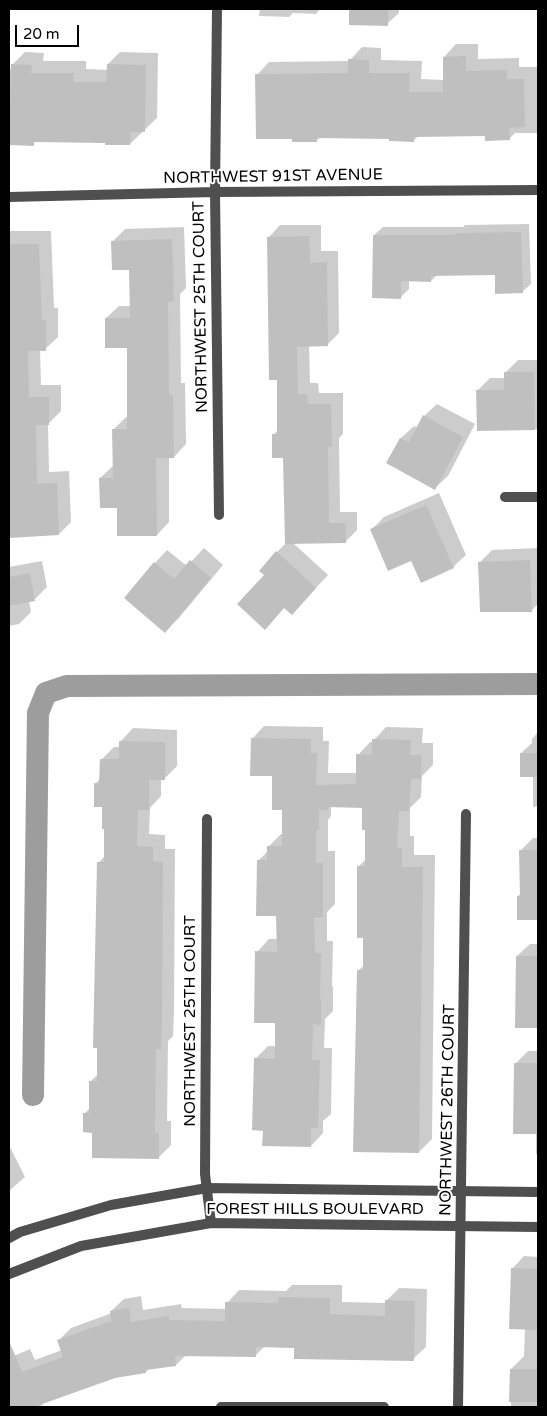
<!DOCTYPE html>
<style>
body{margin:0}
#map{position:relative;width:547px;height:1416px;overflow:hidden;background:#fff;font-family:"Varela Round",sans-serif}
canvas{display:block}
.frame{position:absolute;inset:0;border:10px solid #000;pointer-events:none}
.scale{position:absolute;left:15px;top:25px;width:64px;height:22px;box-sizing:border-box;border:2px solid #000;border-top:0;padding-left:6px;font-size:15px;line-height:18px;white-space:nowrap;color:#000;-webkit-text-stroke:4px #fff;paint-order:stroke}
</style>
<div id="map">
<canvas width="547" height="1416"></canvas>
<div class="frame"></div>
<div class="scale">20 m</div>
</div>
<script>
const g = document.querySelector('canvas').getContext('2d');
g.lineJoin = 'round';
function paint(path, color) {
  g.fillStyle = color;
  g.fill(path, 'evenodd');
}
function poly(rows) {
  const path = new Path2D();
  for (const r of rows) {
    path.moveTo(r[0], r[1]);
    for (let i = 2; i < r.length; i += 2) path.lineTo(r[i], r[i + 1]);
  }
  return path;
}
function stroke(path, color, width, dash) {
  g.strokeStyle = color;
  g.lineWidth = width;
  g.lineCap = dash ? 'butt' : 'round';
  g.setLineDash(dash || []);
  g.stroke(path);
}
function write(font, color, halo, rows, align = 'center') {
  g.font = font + ' "Varela Round",sans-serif';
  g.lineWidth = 4;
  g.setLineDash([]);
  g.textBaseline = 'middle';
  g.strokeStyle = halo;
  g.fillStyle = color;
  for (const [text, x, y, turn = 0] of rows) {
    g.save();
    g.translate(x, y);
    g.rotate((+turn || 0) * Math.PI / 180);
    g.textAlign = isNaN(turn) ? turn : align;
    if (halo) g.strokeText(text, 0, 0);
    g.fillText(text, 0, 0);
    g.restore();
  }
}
const shadow = poly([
 [260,9,320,9,316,14,293,13,289,17,259,16],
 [350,9,399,9,399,13,387,24,350,24],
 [456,44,478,44,478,59,519,58,519,67,538,67,538,133,515,133,509,139,486,135,418,136,413,141,390,138,321,137,316,141,257,75,269,62,349,61,362,47,381,48,381,60,422,61,421,79,444,80,444,57],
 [25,52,44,53,43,61,86,61,86,69,108,70,108,64,120,52,158,53,157,118,130,144,106,141,37,140,33,144,9,142,9,69,12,69,12,65],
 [529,224,531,284,522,292,496,273,437,275,431,281,409,280,409,289,401,297,374,235,383,227,463,227,465,225],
 [280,225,321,225,321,251,338,251,339,333,327,345,309,345,310,383,318,383,319,393,343,393,343,434,339,438,340,512,357,512,357,530,345,542,293,543,328,575,304,601,285,607,277,615,266,575,277,552,286,543,284,456,273,435,278,430,278,379,269,237],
 [184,227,186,288,180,294,181,383,185,383,186,444,174,457,169,457,169,522,157,535,118,506,100,478,113,466,113,430,126,417,129,417,128,347,106,318,119,306,131,306,130,269,112,242,125,229],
 [9,231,51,231,54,308,58,308,58,337,45,349,40,349,41,385,61,385,61,411,48,424,49,472,69,471,71,522,59,534,9,536],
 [518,360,538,360,538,429,478,430,477,391,490,378,505,378,505,373],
 [437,404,475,424,448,476,435,488,388,463,401,438,414,426,418,428,424,416],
 [439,493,466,555,453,567,371,530,384,517],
 [204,548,223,565,178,619,165,631,155,563,167,550,187,566],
 [538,548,538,604,531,611,480,562,492,550],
 [42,561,47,587,35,599,29,601,31,612,19,624,9,626,9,567],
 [264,726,323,727,323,741,329,741,328,773,357,773,358,755,370,742,374,742,374,740,386,727,423,728,422,743,433,743,433,765,422,776,421,797,410,808,410,836,414,836,414,855,435,855,432,1139,419,1152,358,971,364,965,364,937,359,866,366,859,366,829,364,807,331,806,331,816,328,820,328,851,335,851,335,904,327,912,327,941,333,941,332,986,333,987,333,1011,325,1019,324,1048,332,1048,331,1114,323,1121,323,1133,311,1146,264,1129,255,1059,268,1046,276,1046,277,1022,257,952,269,939,278,939,278,915,258,861,268,851,268,847,281,834,283,834,283,809,274,775,252,739],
 [133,728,177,730,177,766,164,779,161,779,161,796,150,808,149,834,165,835,165,849,175,849,174,1011,173,1036,168,1041,167,1121,171,1121,171,1145,158,1158,93,1131,84,1114,90,1108,91,1081,98,1074,98,863,105,856,103,806,95,784,100,779,101,760,114,747,121,747,121,741],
 [538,732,538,806,533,807,533,776,521,753,532,743,532,739],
 [533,838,538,838,538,919,518,919,518,896,521,893,520,851],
 [530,944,538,944,538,1154,536,1154,536,1133,516,1063,528,1051,537,1051,537,1027,517,956],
 [9,1145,25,1177,9,1191],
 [524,1256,538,1257,538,1407,511,1407,511,1369,524,1356,525,1328,512,1269],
 [292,1285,342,1285,342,1302,386,1303,386,1301,399,1288,427,1289,426,1347,413,1359,295,1347,265,1346,255,1356,186,1355,176,1365,149,1368,146,1372,115,1376,46,1401,40,1407,9,1407,9,1358,30,1349,35,1360,62,1350,58,1341,71,1328,112,1313,111,1311,124,1299,141,1296,143,1310,181,1304,182,1308,226,1309,227,1303,239,1290,286,1291]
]);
const canal = poly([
 [33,1095,38,713,46,693,67,686,538,684]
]);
const building = poly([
 [349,9,388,9,388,26,349,25],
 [466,56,466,71,507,70,507,79,524,79,525,127,509,128,510,140,485,141,485,136,414,137,414,142,389,141,389,139,317,138,317,142,292,142,292,139,256,139,255,74,348,73,348,59,369,60,369,73,410,73,409,92,443,92,443,57],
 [11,64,32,65,31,73,74,73,74,82,106,82,107,64,146,65,145,132,131,132,130,145,105,145,105,143,34,142,34,146,9,145],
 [521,232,523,293,495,294,495,275,431,276,431,282,401,281,401,299,372,298,373,235,455,235,455,233],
 [309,236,310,263,327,262,328,346,297,347,298,394,307,394,308,404,331,404,332,447,328,447,329,523,346,523,346,543,285,544,283,458,272,458,272,434,277,434,277,380,269,380,267,237],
 [172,239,174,301,168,302,169,395,173,395,174,458,156,458,157,536,117,536,117,508,100,508,99,478,113,478,112,429,127,429,127,348,105,348,105,318,130,318,129,270,112,270,111,241],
 [9,244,39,244,42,320,46,320,46,351,28,351,29,397,49,397,49,425,36,425,37,484,57,483,59,535,9,538],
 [504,372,534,372,535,430,477,431,476,390,504,390],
 [423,415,463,437,435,490,386,463,400,438,409,442],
 [426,505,454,568,421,583,411,561,388,571,370,529],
 [276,551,316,588,292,615,284,608,265,630,237,604,264,575,259,571],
 [190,560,211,578,165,633,124,598,154,562,174,579],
 [530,560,532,612,480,612,478,562],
 [30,573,35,601,9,606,9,577],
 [251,738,311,739,311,753,317,753,316,785,356,784,356,754,372,755,372,739,411,740,410,755,421,755,421,779,411,779,409,811,399,811,397,848,402,848,402,867,423,867,419,1153,353,1152,357,970,363,970,363,938,357,938,357,866,365,866,365,830,362,830,362,808,328,807,328,810,319,810,319,830,316,830,316,863,323,863,323,917,314,918,315,953,321,953,320,999,321,999,321,1025,313,1024,312,1060,320,1060,318,1128,311,1128,311,1147,262,1146,263,1131,252,1130,254,1058,275,1059,275,1023,254,1023,255,951,277,952,276,916,256,916,257,860,267,860,267,846,282,846,282,810,272,810,272,776,250,776],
 [119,741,165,742,165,780,149,780,149,810,138,810,137,846,153,847,153,861,163,862,162,1024,161,1050,156,1049,155,1133,159,1133,159,1159,92,1158,92,1133,83,1132,83,1113,89,1113,89,1081,97,1081,97,1048,93,1048,97,862,104,862,104,829,102,829,102,807,94,807,94,783,99,784,100,759,119,759],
 [520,753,538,753,538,777,520,777],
 [519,850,538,850,538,920,517,920,517,896,520,896],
 [516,956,538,956,538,1028,515,1028],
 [514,1063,538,1063,538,1134,513,1134],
 [511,1268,538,1269,538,1330,509,1329],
 [279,1297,330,1298,330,1314,385,1316,385,1300,415,1301,414,1361,294,1359,294,1348,256,1347,256,1357,175,1356,176,1366,146,1370,146,1373,115,1378,34,1407,9,1407,9,1341,22,1372,63,1357,57,1340,111,1321,110,1311,129,1308,131,1322,169,1316,169,1320,225,1321,225,1302,278,1303],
 [510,1369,538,1369,538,1402,509,1402]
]);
const minor = poly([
 [217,9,215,192,219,515],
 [9,197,215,192,538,190],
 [505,497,538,497],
 [207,819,205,1174,211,1223],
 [221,1407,384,1407],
 [458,1407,466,814]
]);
const tertiary = poly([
 [9,1238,20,1232,111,1205,207,1188,538,1192],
 [9,1274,81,1246,211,1223,538,1227]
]);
const streetNames = [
 ["NORTHWEST 91ST AVENUE",273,177,-1],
 ["NORTHWEST 25TH COURT",201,307,-91],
 ["NORTHWEST 25TH COURT",191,1021,-90],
 ["NORTHWEST 26TH COURT",448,1110,-89],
 ["FOREST HILLS BOULEVARD",315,1210]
];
paint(shadow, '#0003');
stroke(canal, '#9d9d9d', 22);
paint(building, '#bfbfbf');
stroke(minor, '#4f4f4f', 10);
stroke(tertiary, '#4f4f4f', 10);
write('16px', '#000', '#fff', streetNames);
</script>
